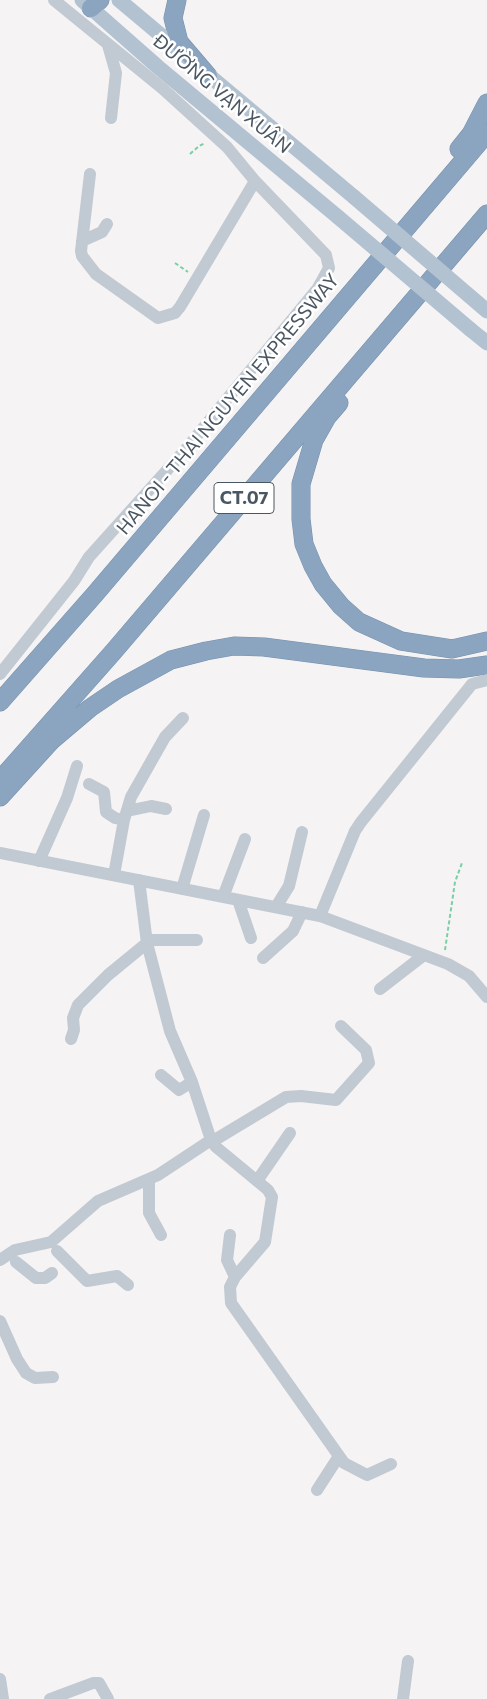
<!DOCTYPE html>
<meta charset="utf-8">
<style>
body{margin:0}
canvas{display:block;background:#f5f3f3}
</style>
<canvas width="487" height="1699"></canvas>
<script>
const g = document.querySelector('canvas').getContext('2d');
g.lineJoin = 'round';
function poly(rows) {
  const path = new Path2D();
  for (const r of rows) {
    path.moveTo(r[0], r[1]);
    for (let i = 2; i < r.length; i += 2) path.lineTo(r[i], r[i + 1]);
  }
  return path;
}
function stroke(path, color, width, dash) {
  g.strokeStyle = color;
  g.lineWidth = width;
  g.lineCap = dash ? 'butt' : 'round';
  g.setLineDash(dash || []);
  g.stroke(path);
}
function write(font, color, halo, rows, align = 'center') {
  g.font = font + ' Commissioner,sans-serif';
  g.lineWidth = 5;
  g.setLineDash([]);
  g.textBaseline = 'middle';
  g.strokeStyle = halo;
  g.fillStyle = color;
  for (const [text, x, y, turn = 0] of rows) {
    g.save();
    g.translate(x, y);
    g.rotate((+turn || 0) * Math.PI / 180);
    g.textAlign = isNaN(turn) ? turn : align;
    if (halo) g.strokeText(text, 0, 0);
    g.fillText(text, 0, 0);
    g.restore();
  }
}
const path = poly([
 [190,154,199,146,205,143],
 [175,263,188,272],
 [445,950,455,882,462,863]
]);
const minor = poly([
 [108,45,116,73,111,118],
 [90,174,81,251,82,256,96,274,158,318,175,313,180,307,255,181],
 [82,241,102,232,107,224],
 [0,674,74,581,89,557,186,449,318,288,329,268,326,255,255,181,227,147,162,88,54,0],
 [487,680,472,684,361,822,355,831,320,916,448,964,469,976,487,997],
 [89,784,104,792,106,812,115,818,124,820],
 [127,811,151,806,166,809],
 [0,853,320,916],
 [39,861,67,798,77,766],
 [114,875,124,820,131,797,165,737,183,718],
 [139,880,147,943,170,1031,192,1082,211,1140,216,1147,268,1190,272,1197,265,1242,235,1277,230,1287,231,1303,344,1463,367,1475,391,1464],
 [182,889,204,815],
 [223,897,245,839],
 [238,900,251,938],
 [276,907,289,886,302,832],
 [147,940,197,940],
 [263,958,293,931,302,912],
 [380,989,424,955],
 [71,1039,74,1030,73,1018,78,1005,108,975,147,943],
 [161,1075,179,1090,192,1082],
 [213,1141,286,1097,301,1096,336,1100,369,1063,366,1050,341,1026],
 [149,1179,149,1213,161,1235],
 [257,1181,290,1133],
 [230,1235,227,1260,235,1277],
 [57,1251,87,1281,117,1276,128,1285],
 [0,1260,15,1250,51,1242,98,1201,158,1175,211,1140],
 [16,1262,36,1278,45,1278,52,1273],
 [0,1321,17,1359,26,1373,35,1378,53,1377],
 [317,1490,339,1456],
 [0,1679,3,1699],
 [50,1699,93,1683,99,1683,108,1699],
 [403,1699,408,1661]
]);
const major = poly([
 [82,0,158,67,338,217],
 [119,0,354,197],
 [471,330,487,343]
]);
const highway = poly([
 [177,0,173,18,179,42,208,76],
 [91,8,100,0],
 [459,149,471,134,487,103],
 [339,403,327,417,314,440,301,484,301,519,304,544,313,566,323,584,341,606,359,622,401,641,452,649,487,641],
 [0,702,95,594,487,133],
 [0,780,114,651,487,214],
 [0,797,51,741,90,708,118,689,171,660,206,651,234,646,264,647,424,668,459,669,487,665]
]);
const majorBridge = poly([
 [354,197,487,311],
 [338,217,471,330]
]);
const shields = [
 [244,498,60]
];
const shieldNames = [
 ["CT.07",244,498]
];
const streetNames = [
 ["ĐƯỜNG VẠN XUÂN",222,94,40],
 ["HANOI - THAI NGUYEN EXPRESSWAY",228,404,-50]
];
stroke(highway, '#7690ad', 19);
stroke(path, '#7ad0a6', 2, [4, 2.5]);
stroke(minor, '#c1cad2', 12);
stroke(major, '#b3c2d1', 15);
stroke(highway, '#8ba5c1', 18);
stroke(majorBridge, '#b3c2d1', 15);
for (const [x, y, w] of shields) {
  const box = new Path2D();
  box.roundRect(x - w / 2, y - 15.5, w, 31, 4);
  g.fillStyle = '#fff';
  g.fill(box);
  stroke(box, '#4a5661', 1);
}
write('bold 18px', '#4a5661', null, shieldNames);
write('19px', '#4a5661', '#fff', streetNames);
</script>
